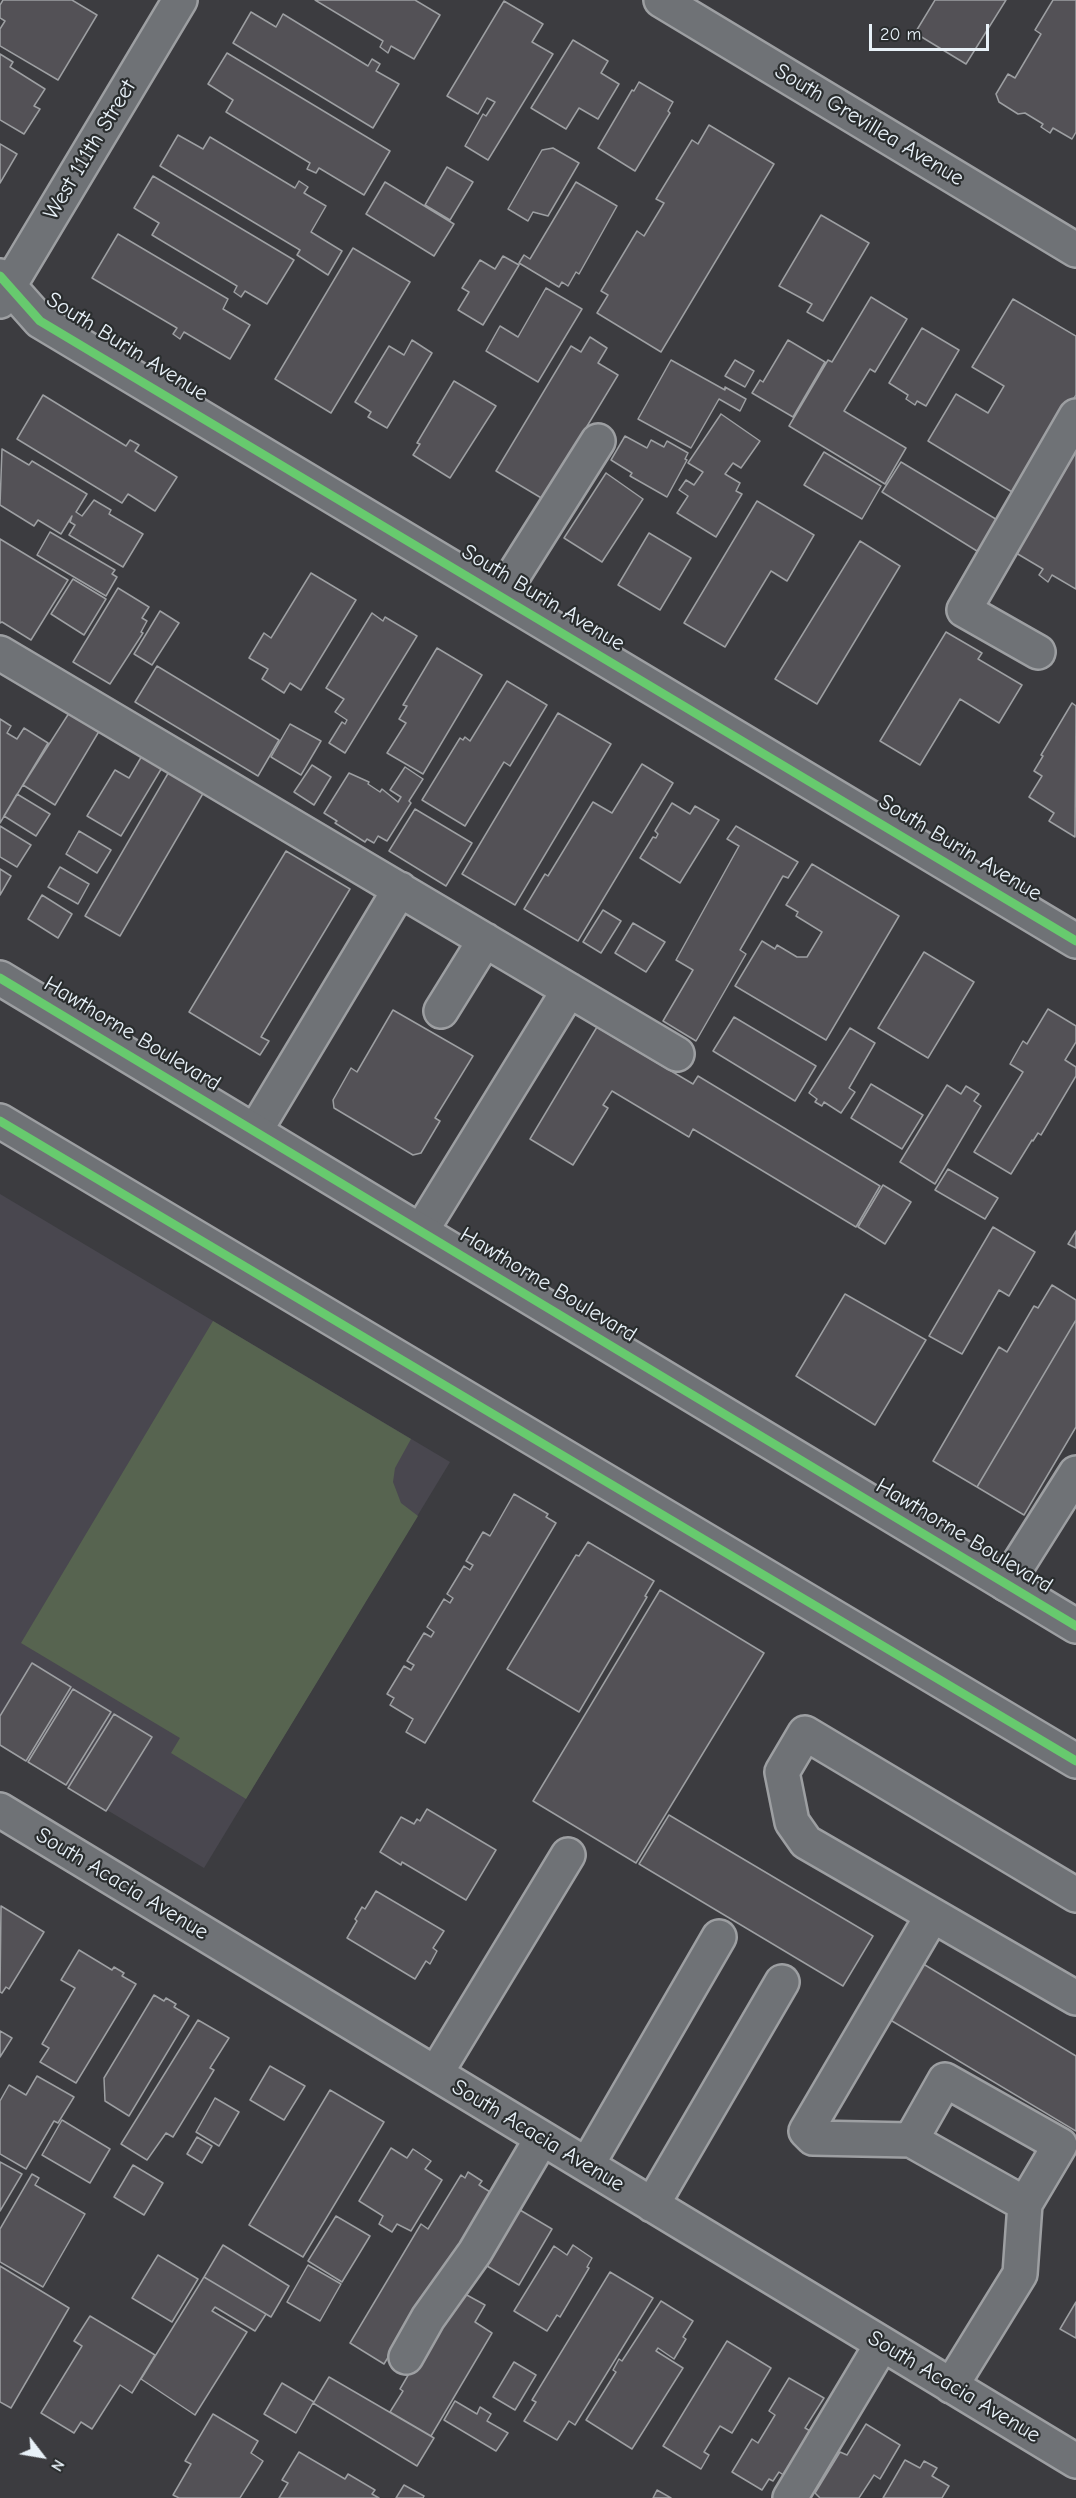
<!DOCTYPE html>
<style>
body{margin:0}
#map{position:relative;width:1076px;height:2498px;overflow:hidden;background:#3c3c40;font-family:"Comic Neue",sans-serif}
canvas{display:block}
.north{position:absolute;left:12px;top:2426px;width:60px;height:60px;-webkit-text-stroke:4px #2a2d2e;paint-order:stroke;rotate:121deg;font-size:16px;font-weight:700;line-height:24px;text-align:center;color:#e8f1f8}
.north::after{content:'';display:block;margin:auto;width:21px;height:27px;background:#e8f1f8;clip-path:polygon(50% 0,100% 100%,50% 72%,0 100%)}
.scale{position:absolute;left:869px;top:24px;width:120px;height:27px;box-sizing:border-box;border:3px solid #e8f1f8;border-top:0;padding-left:8px;font-size:18px;line-height:21px;white-space:nowrap;color:#e8f1f8;-webkit-text-stroke:4px #2a2d2e;paint-order:stroke}
</style>
<div id="map">
<canvas width="1076" height="2498"></canvas>
<div class="north">N</div>
<div class="scale">20 m</div>
</div>
<script>
const g = document.querySelector('canvas').getContext('2d');
g.lineJoin = 'round';
function paint(path, color) {
  g.fillStyle = color;
  g.fill(path, 'evenodd');
}
function poly(rows) {
  const path = new Path2D();
  for (const r of rows) {
    path.moveTo(r[0], r[1]);
    for (let i = 2; i < r.length; i += 2) path.lineTo(r[i], r[i + 1]);
  }
  return path;
}
function stroke(path, color, width, dash) {
  g.strokeStyle = color;
  g.lineWidth = width;
  g.lineCap = dash ? 'butt' : 'round';
  g.setLineDash(dash || []);
  g.stroke(path);
}
function write(font, color, halo, rows, align = 'center') {
  g.font = font + ' "Comic Neue",sans-serif';
  g.lineWidth = 4.5;
  g.setLineDash([]);
  g.textBaseline = 'middle';
  g.strokeStyle = halo;
  g.fillStyle = color;
  for (const [text, x, y, turn = 0] of rows) {
    g.save();
    g.translate(x, y);
    g.rotate((+turn || 0) * Math.PI / 180);
    g.textAlign = isNaN(turn) ? turn : align;
    if (halo) g.strokeText(text, 0, 0);
    g.fillText(text, 0, 0);
    g.restore();
  }
}
const built = poly([
 [0,1194,450,1462,204,1868,0,1746]
]);
const green = poly([
 [213,1321,411,1439,395,1468,393,1482,401,1503,418,1516,246,1799,171,1753,180,1738,21,1643]
]);
const building = poly([
 [3,0,72,0,97,15,58,80,0,46,0,29,5,21,0,18,0,5,3,0],
 [315,0,415,0,440,15,414,59,391,46,388,53,380,47,383,41,315,0],
 [935,0,1006,0,966,64,915,33,935,0],
 [1053,0,1076,0,1076,132,1072,139,1053,128,1050,133,1041,127,1043,124,1025,113,1018,114,999,102,996,94,1008,74,1015,78,1041,34,1035,30,1053,0],
 [504,1,543,24,532,42,553,54,488,160,465,146,483,114,486,116,495,102,487,98,478,114,447,96,504,1],
 [251,12,276,27,283,14,368,66,372,59,380,64,376,71,399,84,373,128,233,43,251,12],
 [573,40,608,61,601,73,619,84,598,119,579,108,566,129,531,108,573,40],
 [227,53,390,151,364,195,319,168,316,173,307,169,310,163,226,112,233,100,208,84,227,53],
 [0,54,13,62,10,67,45,89,34,106,40,109,24,134,0,120,0,54],
 [639,82,673,102,668,111,670,113,635,171,598,148,632,90,634,91,639,82],
 [709,125,774,164,661,352,597,313,608,295,601,291,637,231,644,236,664,203,656,199,692,140,698,144,709,125],
 [178,135,203,149,210,137,295,188,299,181,308,187,304,193,326,206,311,232,342,251,328,275,297,255,300,250,160,166,178,135],
 [0,144,17,154,0,183,0,144],
 [553,148,579,163,548,216,533,212,528,221,508,209,542,150,553,148],
 [447,167,473,182,450,220,425,205,447,167],
 [153,176,294,260,267,304,245,291,241,297,234,292,237,286,152,235,159,223,134,208,153,176],
 [385,182,454,224,434,256,366,214,385,182],
 [576,182,617,206,579,274,576,272,568,286,562,282,559,287,519,263,524,255,530,259,576,182],
 [821,215,869,243,823,321,807,312,812,304,779,286,821,215],
 [118,234,228,299,223,309,250,325,230,359,184,332,180,339,173,334,177,328,92,278,118,234],
 [353,248,410,282,331,413,275,379,353,248],
 [503,256,519,265,483,325,458,310,469,292,462,288,480,260,495,269,503,256],
 [546,288,582,309,538,382,486,351,500,326,518,337,546,288],
 [871,297,907,319,875,372,870,369,844,411,906,448,885,484,789,426,828,360,832,362,871,297],
 [1013,299,1076,336,1076,395,1017,495,928,441,956,394,988,413,1004,386,972,367,1013,299],
 [922,328,959,350,926,406,917,401,915,405,906,399,908,395,889,383,922,328],
 [590,337,607,348,598,363,618,375,543,499,496,471,571,346,581,352,590,337],
 [412,340,432,353,387,428,368,417,371,412,355,402,389,346,404,355,412,340],
 [788,340,825,362,793,417,752,393,760,380,763,382,788,340],
 [671,360,725,390,725,387,746,399,740,411,719,399,691,448,638,419,671,360],
 [735,360,754,371,745,387,725,376,735,360],
 [454,381,496,406,450,478,413,455,420,444,417,443,454,381],
 [43,395,126,446,130,440,139,445,135,451,177,477,155,511,128,494,122,503,17,439,43,395],
 [721,414,760,441,741,468,733,463,725,474,740,483,736,491,742,494,716,537,677,513,688,496,679,490,686,480,694,485,703,472,688,463,721,414],
 [625,436,647,448,651,440,664,447,667,441,688,453,685,459,687,460,667,497,630,476,632,473,611,460,625,436],
 [1076,443,1076,589,1052,575,1048,582,1039,575,1043,569,1011,550,1076,443],
 [2,449,29,465,32,461,87,494,76,512,82,516,94,500,111,510,109,514,143,534,123,567,69,535,75,525,70,522,72,516,61,534,38,520,34,526,0,505,2,449],
 [824,452,881,486,862,519,804,485,824,452],
 [901,462,1004,524,985,556,882,492,901,462],
 [606,473,643,499,602,562,564,538,606,473],
 [757,501,814,535,787,581,771,571,725,647,684,623,757,501],
 [50,532,115,570,112,574,117,577,106,596,37,555,50,532],
 [649,533,691,558,660,610,618,585,649,533],
 [0,539,68,580,31,640,2,622,0,623,0,539],
 [860,541,900,566,817,704,775,679,860,541],
 [311,573,356,600,301,690,290,683,284,693,262,679,268,669,249,658,264,633,271,638,311,573],
 [73,579,106,599,84,635,51,614,73,579],
 [118,588,149,607,142,618,147,621,141,632,143,633,110,684,73,662,118,588],
 [160,611,179,623,152,665,134,654,160,611],
 [372,613,383,621,385,617,417,636,345,753,329,743,342,722,345,724,347,720,335,712,344,699,326,688,372,613],
 [946,632,982,653,978,659,1022,685,999,723,960,699,920,765,880,741,946,632],
 [437,648,482,675,423,774,387,753,406,723,399,719,407,706,403,705,437,648],
 [157,666,279,740,258,776,135,702,157,666],
 [507,681,547,705,510,766,504,762,465,826,422,800,460,738,463,740,465,737,470,741,507,681],
 [1072,703,1076,706,1075,837,1049,821,1054,813,1029,797,1042,776,1034,771,1043,756,1041,755,1072,703],
 [71,710,101,728,55,805,23,785,71,710],
 [558,713,611,744,515,905,462,874,558,713],
 [0,719,11,726,7,733,17,739,24,728,48,743,0,823,0,719],
 [290,724,321,741,301,775,271,757,290,724],
 [143,754,163,766,121,836,87,816,115,770,129,778,143,754],
 [642,764,673,783,578,941,524,909,545,874,548,876,593,802,612,813,642,764],
 [312,765,331,777,314,805,294,792,312,765],
 [405,767,423,779,409,801,411,803,387,841,378,836,374,843,367,839,365,842,335,823,337,821,324,813,349,773,369,782,368,784,380,792,382,789,398,802,401,797,390,790,405,767],
 [170,770,205,790,120,936,85,916,170,770],
 [17,794,50,814,36,836,4,816,17,794],
 [672,803,690,814,695,806,719,820,680,883,640,858,653,837,656,838,658,834,655,831,672,803],
 [415,809,472,843,446,886,389,851,415,809],
 [0,826,31,845,17,867,0,857,0,826],
 [736,826,798,862,788,878,783,876,740,950,746,954,696,1041,663,1021,693,970,676,960,739,846,727,839,736,826],
 [79,831,111,850,97,873,66,854,79,831],
 [286,851,350,889,261,1037,269,1041,260,1055,189,1012,286,851],
 [812,864,899,916,826,1040,735,986,762,941,775,949,777,945,797,957,807,957,822,932,796,916,798,912,786,905,812,864],
 [60,867,89,884,78,904,48,887,60,867],
 [0,869,11,876,0,895,0,869],
 [42,895,72,914,58,938,28,919,42,895],
 [603,910,621,921,601,953,583,942,603,910],
 [633,923,665,942,646,972,615,953,633,923],
 [924,952,974,982,928,1058,878,1028,924,952],
 [1048,1009,1076,1026,1076,1042,1065,1060,1076,1067,1076,1076,1041,1135,1038,1133,1033,1141,1032,1140,1011,1174,974,1152,1023,1072,1010,1064,1023,1041,1027,1044,1048,1009],
 [393,1010,473,1056,435,1118,440,1121,421,1153,413,1155,334,1108,333,1100,351,1068,357,1072,393,1010],
 [734,1017,816,1066,795,1101,713,1051,734,1017],
 [597,1027,693,1084,698,1076,880,1186,856,1227,693,1129,689,1137,612,1091,603,1105,608,1108,573,1165,530,1139,597,1027],
 [850,1028,875,1043,849,1088,855,1092,841,1113,824,1102,822,1106,815,1102,817,1099,809,1093,850,1028],
 [871,1084,923,1115,902,1149,851,1118,871,1084],
 [947,1085,961,1094,966,1086,979,1094,974,1101,981,1106,935,1184,900,1162,947,1085],
 [948,1169,998,1198,985,1219,935,1190,948,1169],
 [883,1185,911,1202,885,1244,858,1227,883,1185],
 [993,1227,1035,1252,1009,1296,999,1290,962,1354,929,1336,993,1227],
 [1076,1231,1076,1248,1068,1244,1076,1231],
 [1052,1285,1076,1300,1076,1320,977,1487,933,1461,999,1347,1007,1352,1034,1306,1038,1308,1052,1285],
 [845,1294,926,1340,875,1425,796,1376,845,1294],
 [1076,1320,1076,1427,1024,1515,977,1487,1076,1320],
 [514,1494,548,1514,546,1517,556,1523,425,1743,406,1732,413,1719,390,1705,394,1698,387,1694,404,1666,411,1670,414,1665,407,1661,424,1633,431,1637,434,1632,427,1627,444,1599,450,1603,453,1598,447,1594,464,1566,470,1570,473,1565,466,1561,483,1532,490,1536,514,1494],
 [588,1542,654,1581,645,1596,647,1597,579,1712,507,1669,576,1555,579,1556,588,1542],
 [660,1590,764,1653,636,1863,533,1801,660,1590],
 [32,1663,71,1687,26,1761,0,1745,0,1716,32,1663],
 [73,1689,111,1712,66,1785,28,1762,73,1689],
 [114,1714,152,1737,106,1811,68,1788,114,1714],
 [427,1809,496,1850,466,1900,402,1862,401,1865,380,1852,401,1817,414,1824,417,1819,420,1821,427,1809],
 [669,1815,873,1936,843,1986,639,1864,669,1815],
 [376,1891,444,1931,433,1948,437,1951,430,1964,426,1961,415,1979,347,1938,357,1921,355,1919,362,1907,365,1909,376,1891],
 [1,1906,44,1932,9,1989,6,1987,2,1993,0,1992,1,1906],
 [79,1950,112,1970,114,1967,124,1973,122,1976,136,1984,76,2083,40,2062,49,2048,42,2044,75,1988,61,1980,79,1950],
 [920,1962,1076,2056,1076,2131,887,2018,920,1962],
 [154,1995,164,2001,166,1998,176,2004,174,2007,189,2016,129,2116,105,2101,104,2078,154,1995],
 [198,2020,229,2038,210,2068,214,2070,173,2137,166,2133,147,2160,121,2144,198,2020],
 [0,2031,12,2038,0,2057,0,2031],
 [270,2066,305,2086,284,2120,250,2100,270,2066],
 [37,2076,74,2097,58,2123,54,2121,26,2169,0,2154,0,2101,9,2085,26,2095,37,2076],
 [330,2090,384,2122,303,2257,249,2225,330,2090],
 [215,2098,239,2112,219,2146,196,2132,215,2098],
 [62,2120,110,2149,90,2183,42,2155,62,2120],
 [197,2137,212,2146,202,2163,187,2154,197,2137],
 [391,2148,407,2158,413,2149,431,2161,425,2169,442,2180,411,2231,397,2224,392,2232,379,2224,383,2216,359,2201,391,2148],
 [0,2162,22,2174,0,2211,0,2162],
 [133,2165,163,2183,144,2215,114,2197,133,2165],
 [468,2172,482,2181,479,2185,495,2195,433,2283,384,2364,350,2343,421,2224,428,2229,461,2175,465,2178,468,2172],
 [32,2174,39,2178,35,2185,85,2214,43,2287,0,2262,0,2229,32,2174],
 [520,2210,552,2229,519,2285,487,2266,520,2210],
 [336,2216,370,2236,342,2282,308,2261,336,2216],
 [223,2245,289,2286,271,2317,204,2277,223,2245],
 [573,2245,592,2258,587,2267,589,2268,560,2317,557,2315,547,2331,514,2311,554,2246,567,2255,573,2245],
 [158,2255,198,2279,172,2322,132,2298,158,2255],
 [308,2265,341,2284,320,2321,287,2302,308,2265],
 [0,2266,69,2308,11,2408,0,2402,0,2266],
 [610,2272,653,2298,575,2425,569,2421,557,2440,524,2421,536,2402,532,2400,610,2272],
 [204,2277,266,2314,255,2331,215,2307,212,2311,247,2332,195,2415,141,2379,204,2277],
 [465,2294,485,2305,475,2322,492,2333,431,2436,390,2412,403,2391,400,2389,448,2307,454,2311,465,2294],
 [661,2301,693,2321,683,2337,686,2339,674,2359,658,2348,656,2351,683,2368,632,2449,586,2420,616,2372,613,2370,619,2359,622,2361,661,2301],
 [1076,2302,1076,2338,1060,2329,1076,2302],
 [90,2316,155,2355,132,2393,120,2385,92,2429,81,2422,74,2433,41,2413,82,2346,74,2341,90,2316],
 [727,2341,771,2368,732,2433,720,2426,704,2452,709,2455,701,2469,663,2446,727,2341],
 [514,2362,536,2375,515,2410,493,2397,514,2362],
 [329,2377,434,2438,417,2466,313,2403,296,2433,264,2414,282,2383,314,2402,329,2377],
 [789,2378,824,2398,805,2428,812,2432,785,2476,779,2472,773,2481,769,2479,762,2490,732,2472,752,2439,758,2443,775,2415,769,2411,789,2378],
 [455,2401,477,2414,480,2407,491,2414,487,2421,508,2433,496,2451,444,2420,455,2401],
 [213,2414,258,2441,251,2453,263,2461,240,2498,179,2498,173,2495,191,2464,185,2461,213,2414],
 [866,2424,900,2445,880,2479,874,2475,859,2498,820,2498,815,2493,840,2452,847,2455,866,2424],
 [299,2452,345,2479,348,2474,375,2490,372,2494,379,2498,279,2498,288,2483,282,2480,299,2452],
 [905,2460,920,2468,924,2461,937,2468,932,2476,949,2486,942,2498,883,2498,905,2460],
 [404,2485,424,2496,423,2498,396,2498,404,2485],
 [657,2490,671,2498,653,2498,657,2490]
]);
const minor = poly([
 [661,0,1076,250],
 [0,276,40,321,1076,941],
 [0,301,180,0],
 [501,595,598,441],
 [1038,652,964,610,1076,416],
 [0,653,677,1054],
 [441,1011,485,940],
 [255,1131,400,889],
 [421,1231,569,990],
 [1006,1584,1076,1473],
 [0,1810,1076,2461],
 [1076,1895,805,1733,782,1772,792,1822,806,1842,1076,1998],
 [932,1916,806,2131,813,2138,911,2140,1025,2204,1020,2274,951,2386],
 [436,2073,568,1855],
 [911,2140,945,2080,1060,2145,1025,2204],
 [587,2165,719,1937],
 [652,2205,782,1982],
 [406,2357,428,2318,475,2252,542,2138],
 [790,2498,882,2344]
]);
const major = poly([
 [0,978,1076,1626],
 [0,1121,1076,1761]
]);
const cycleway = poly([
 [0,276,40,321,1076,941],
 [0,978,1076,1626],
 [0,1121,1076,1761]
]);
const streetNames = [
 ["South Grevillea Avenue",869,125,31],
 ["West 111th Street",90,150,-59],
 ["South Burin Avenue",127,347,32],
 ["South Burin Avenue",543,598,31],
 ["South Burin Avenue",960,848,31],
 ["Hawthorne Boulevard",132,1034,31],
 ["Hawthorne Boulevard",548,1285,31],
 ["Hawthorne Boulevard",964,1536,31],
 ["South Acacia Avenue",122,1884,31],
 ["South Acacia Avenue",538,2136,31],
 ["South Acacia Avenue",954,2387,31]
];
paint(built, '#49474f');
paint(green, '#576450');
paint(building, '#535156');
stroke(building, '#9d9fa2', 1.5);
stroke(minor, '#9d9fa2', 38);
stroke(major, '#9d9fa2', 38);
stroke(minor, '#6f7276', 33);
stroke(major, '#6f7276', 33);
stroke(cycleway, '#67ca6e', 9);
write('22px', '#e8f1f8', '#2a2d2e', streetNames);
</script>
